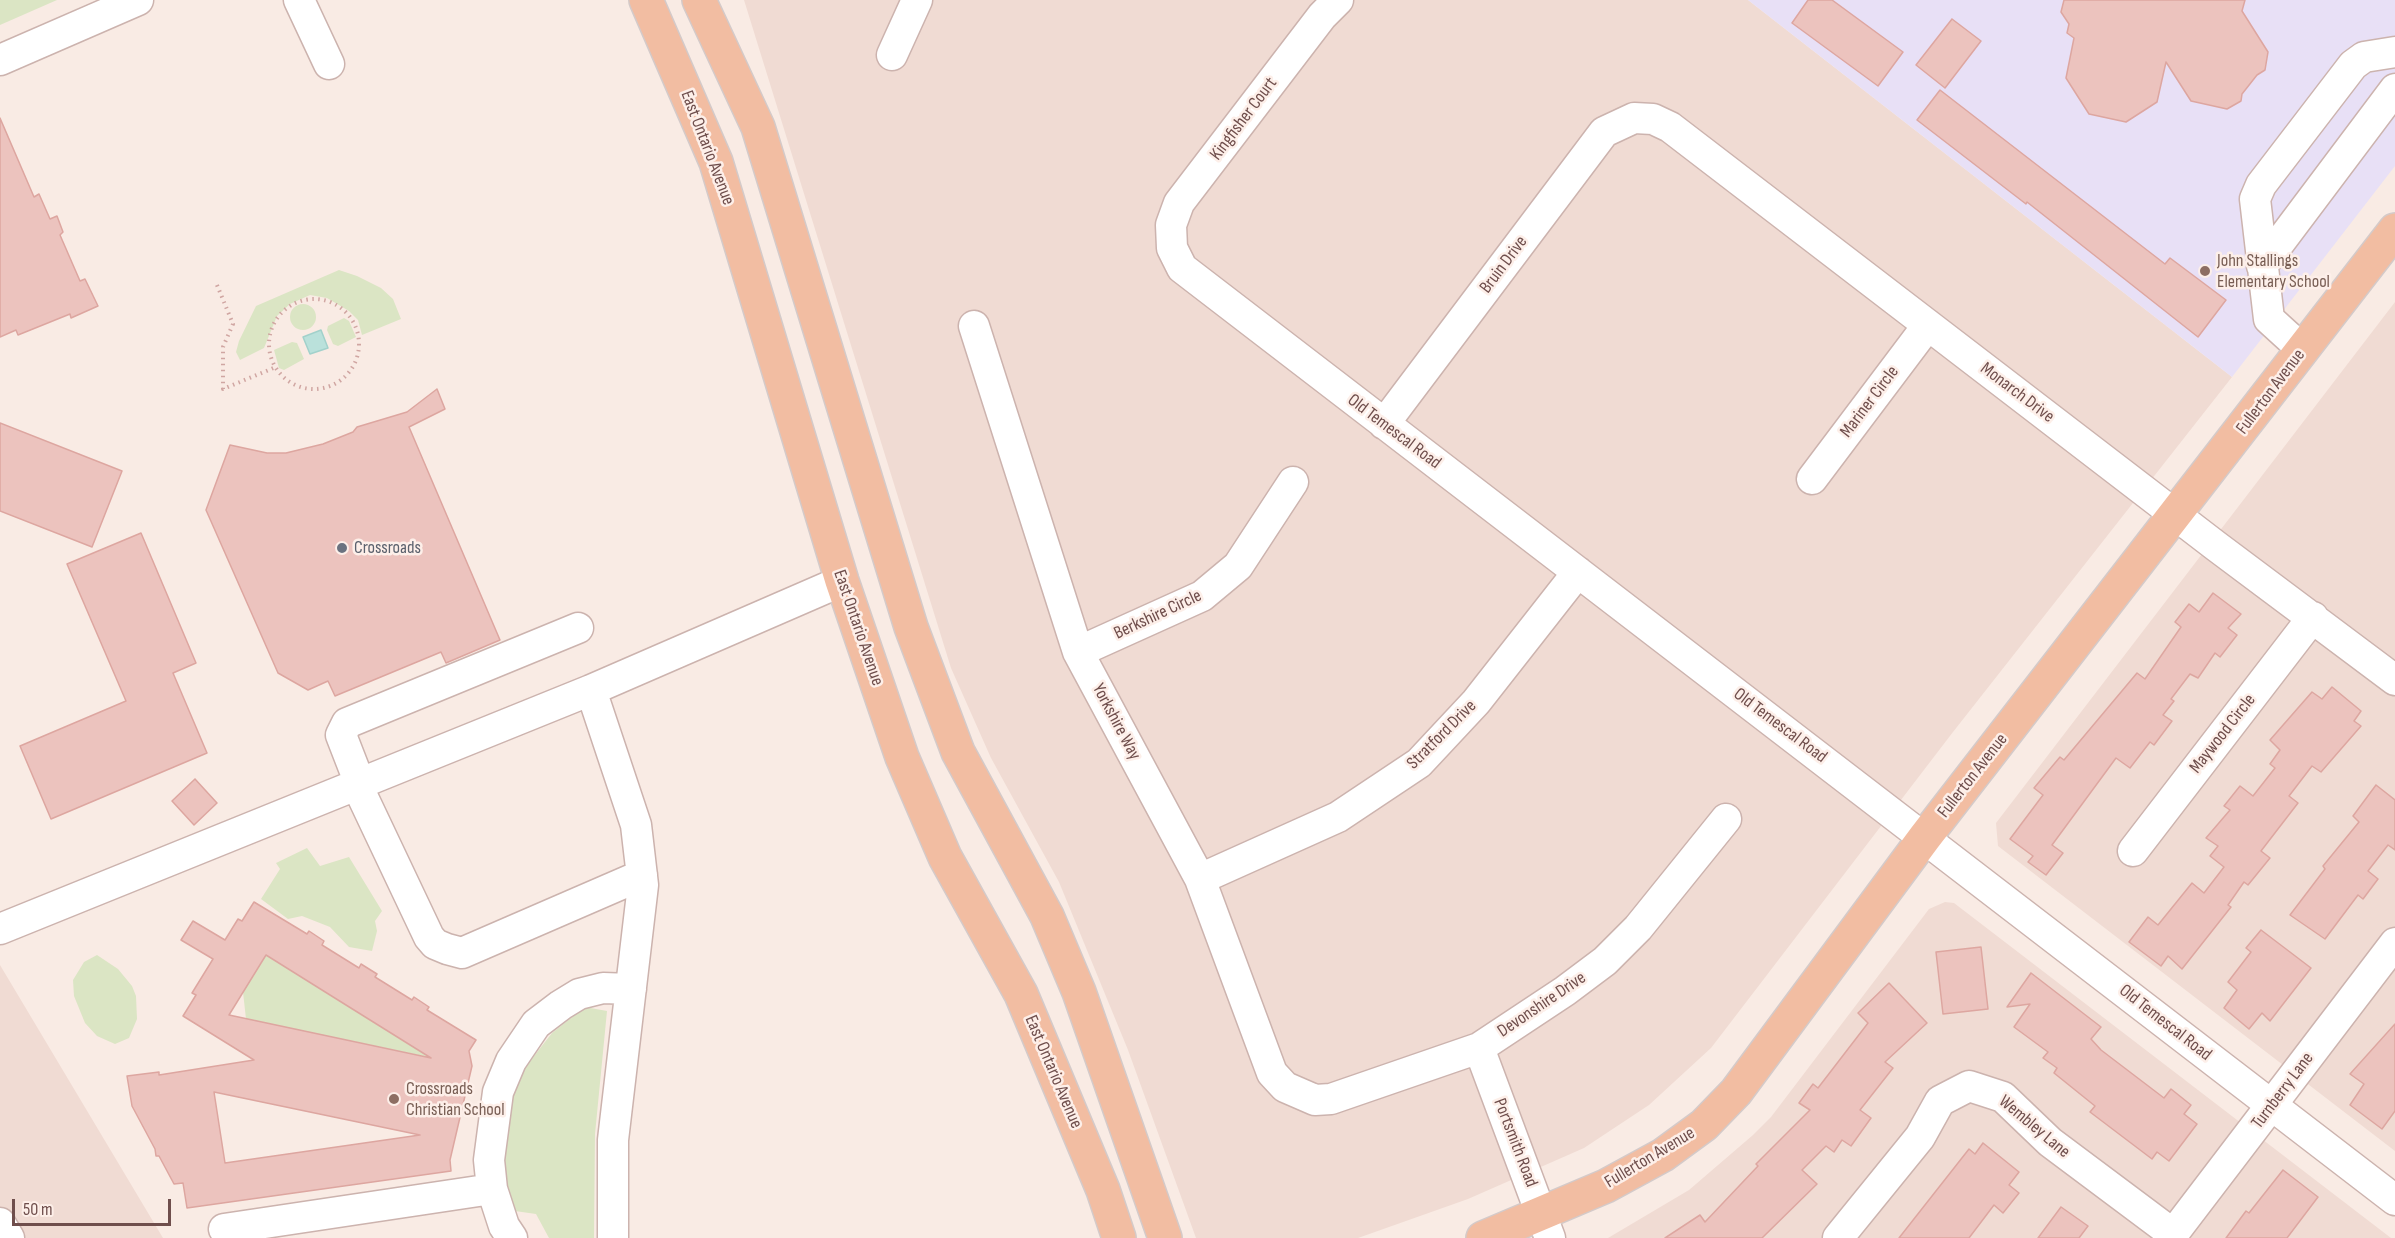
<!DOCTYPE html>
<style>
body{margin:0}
#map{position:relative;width:2395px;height:1238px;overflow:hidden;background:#f9ebe4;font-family:"Sofia Sans Condensed",sans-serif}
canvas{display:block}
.scale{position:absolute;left:12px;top:1199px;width:159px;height:27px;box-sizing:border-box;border:3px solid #6f4e4c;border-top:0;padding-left:8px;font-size:18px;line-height:21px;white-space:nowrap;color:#6f4e4c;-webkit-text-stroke:4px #fdefe9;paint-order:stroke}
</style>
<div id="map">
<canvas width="2395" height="1238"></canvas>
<div class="scale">50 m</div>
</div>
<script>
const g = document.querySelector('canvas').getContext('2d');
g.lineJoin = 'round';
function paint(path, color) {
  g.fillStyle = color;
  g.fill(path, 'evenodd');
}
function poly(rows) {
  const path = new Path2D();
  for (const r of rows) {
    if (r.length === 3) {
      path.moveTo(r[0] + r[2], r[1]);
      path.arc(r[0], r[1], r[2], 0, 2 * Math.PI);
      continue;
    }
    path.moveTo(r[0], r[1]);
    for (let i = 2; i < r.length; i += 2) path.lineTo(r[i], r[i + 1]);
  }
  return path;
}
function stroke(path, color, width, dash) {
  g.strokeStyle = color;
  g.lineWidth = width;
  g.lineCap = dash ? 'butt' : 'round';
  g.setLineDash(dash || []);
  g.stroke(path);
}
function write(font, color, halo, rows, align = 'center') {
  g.font = font + ' "Sofia Sans Condensed",sans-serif';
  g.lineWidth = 5;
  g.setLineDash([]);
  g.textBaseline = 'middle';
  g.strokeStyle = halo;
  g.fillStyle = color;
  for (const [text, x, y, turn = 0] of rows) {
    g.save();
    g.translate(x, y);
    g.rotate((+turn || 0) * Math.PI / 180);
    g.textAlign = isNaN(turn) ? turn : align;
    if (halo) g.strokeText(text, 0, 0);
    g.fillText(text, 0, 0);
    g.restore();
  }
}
const residential = poly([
 [744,0,1748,0,2232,377,1953,732,1711,1048,1649,1105,1584,1148,1468,1199,1358,1238,1196,1238,1128,1050,1059,882,991,758,951,668],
 [2395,302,2395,1151,1998,846,1996,823],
 [1945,902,1954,903,2391,1238,1608,1238,1689,1190,1753,1135,1771,1117,1929,909],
 [0,965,163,1238,0,1238]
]);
const education = poly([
 [1748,0,2395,0,2395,166,2232,377]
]);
const green = poly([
 [0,0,57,0,0,25],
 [339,270,357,276,381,288,393,299,401,319,362,335,358,320,349,311,327,298,310,295,290,304,277,316,264,348,240,360,236,352,239,341,256,306],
 [303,317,13],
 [344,318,349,321,356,337,338,346,333,344,327,330,328,326],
 [292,342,297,343,304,359,284,370,279,368,274,350],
 [307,848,320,866,349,857,382,911,375,921,377,931,372,951,349,947,330,927,302,916,288,919,261,899,280,869,276,863],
 [97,955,118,969,132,986,136,996,137,1019,129,1038,115,1044,97,1036,85,1023,74,996,73,980,84,962],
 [266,955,452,1062,246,1019,243,992],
 [585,1007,607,1011,595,1134,594,1238,549,1238,536,1214,515,1211,506,1190,504,1162,507,1116,520,1074,552,1033]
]);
const water = poly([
 [321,330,328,348,310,354,303,337,321,330]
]);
const building = poly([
 [1808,0,1832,0,1903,52,1878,86,1792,23,1808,0],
 [2064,0,2245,0,2242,11,2268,52,2265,70,2257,75,2242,94,2241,101,2227,109,2191,101,2166,62,2157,102,2126,122,2089,114,2066,78,2074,38,2067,33,2069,24,2061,12,2064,0],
 [1952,19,1981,41,1945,88,1916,65,1952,19],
 [1940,90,2165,264,2170,258,2226,300,2198,337,2027,202,2026,204,1917,120,1940,90],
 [0,118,34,197,39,194,50,219,57,216,63,232,60,235,80,281,85,279,98,306,71,318,70,314,18,335,16,330,0,337,0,118],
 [437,389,445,409,409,427,500,640,446,663,441,652,335,696,328,681,308,690,278,673,206,510,230,445,267,453,286,453,323,444,353,432,357,427,407,412,437,389],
 [0,423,122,471,92,547,0,511,0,423],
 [141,533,196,663,173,673,207,753,51,819,20,746,126,701,67,564,141,533],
 [2213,593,2241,614,2228,628,2237,635,2220,657,2215,653,2198,678,2190,674,2171,699,2174,701,2163,715,2172,721,2154,745,2150,742,2130,768,2116,758,2052,845,2063,853,2046,875,2028,862,2033,856,2010,839,2043,795,2034,788,2060,757,2064,760,2137,673,2145,679,2181,627,2175,622,2189,604,2199,612,2213,593],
 [2332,687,2361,711,2354,721,2361,726,2321,772,2312,766,2289,796,2298,803,2261,851,2270,858,2248,885,2244,882,2228,905,2231,907,2182,969,2168,956,2161,966,2129,942,2148,917,2158,925,2192,883,2204,893,2224,867,2210,856,2218,846,2206,838,2230,810,2224,806,2240,786,2253,796,2275,768,2270,764,2280,750,2270,740,2312,692,2322,699,2332,687],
 [195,779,217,803,194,825,172,801,195,779],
 [2376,785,2395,800,2395,850,2388,845,2368,871,2378,879,2363,899,2358,895,2325,939,2290,915,2325,869,2323,866,2359,822,2353,816,2376,785],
 [254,902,307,934,309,931,324,941,322,945,359,968,361,964,377,974,375,977,412,1000,414,997,429,1007,427,1010,476,1040,469,1051,472,1066,450,1160,451,1171,187,1208,183,1183,174,1184,159,1156,156,1156,155,1149,132,1106,127,1076,159,1072,159,1075,254,1060,183,1016,196,995,192,993,213,959,181,940,193,921,225,940,238,919,242,921,254,902],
 [266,955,346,1005,431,1058,229,1015,266,955],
 [214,1092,420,1135,225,1163,214,1092],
 [2261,930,2311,968,2270,1021,2262,1013,2249,1029,2224,1008,2237,990,2228,982,2251,952,2246,948,2261,930],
 [1981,947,1988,1009,1943,1014,1936,952,1981,947],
 [2031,973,2101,1027,2091,1039,2101,1050,2164,1098,2171,1089,2191,1105,2184,1114,2197,1124,2169,1161,2157,1152,2152,1159,2090,1112,2095,1106,2054,1073,2057,1068,2043,1058,2048,1052,2014,1027,2030,1004,2007,1007,2031,973],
 [1889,983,1927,1023,1885,1062,1893,1068,1860,1110,1871,1118,1851,1146,1842,1140,1834,1152,1826,1146,1802,1170,1817,1184,1762,1238,1665,1238,1700,1215,1705,1222,1758,1166,1756,1164,1810,1110,1799,1103,1813,1084,1818,1088,1868,1023,1858,1013,1889,983],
 [2395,1024,2395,1111,2382,1129,2350,1105,2364,1084,2350,1074,2395,1024],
 [1983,1143,2019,1172,2009,1185,2019,1193,2003,1213,1994,1205,1969,1238,1899,1238,1969,1149,1975,1154,1983,1143],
 [2283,1170,2318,1197,2287,1238,2226,1238,2246,1211,2249,1213,2283,1170],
 [2061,1207,2088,1226,2079,1238,2038,1238,2061,1207]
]);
const path = poly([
 [217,285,233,324,223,347,223,389,276,367],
 [314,344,45]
]);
const minor = poly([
 [299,0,329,64],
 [1338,0,1322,16,1179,203,1171,225,1172,248,1182,268,2395,1200],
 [892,55,917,0],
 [0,60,138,0],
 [2262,266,2395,89],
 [974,326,1078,652,1200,879,1272,1073,1285,1087,1315,1100,1331,1099,1479,1048,1565,991,1605,961,1638,928,1726,819],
 [2303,350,2269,319,2255,199,2261,185,2353,65,2364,57,2395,52],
 [1384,424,1604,132,1634,118,1653,119,1670,127,2216,546,2395,680],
 [1812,479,1928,325],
 [1078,652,1202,596,1238,566,1293,482],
 [360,784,341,735,347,723,578,628],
 [357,785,429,937,435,944,447,949,462,953,642,875],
 [2133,851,2313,617],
 [1200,879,1338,817,1419,763,1476,702,1578,572],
 [0,929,591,690],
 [1479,1048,1550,1238],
 [0,1223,9,1238],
 [224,1229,492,1189],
 [512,1238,504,1226,492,1189,489,1160,498,1092,511,1061,536,1024,561,1005,579,994,603,988,631,989],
 [613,1238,613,1140,643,885,636,825,591,690,842,581],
 [1838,1238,1920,1137,1940,1101,1969,1086,2003,1097,2050,1142,2173,1234],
 [2170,1238,2395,943]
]);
const major = poly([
 [646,0,716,162,842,581,902,757,945,857,1021,994,1103,1190,1119,1238],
 [699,0,758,127,911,627,958,752,1047,916,1079,992,1165,1238],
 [1483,1238,1606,1186,1663,1155,1704,1125,1736,1092,1925,837,2395,230]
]);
const markers = [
 [2205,271,6,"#8d6e63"],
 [342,548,6,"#6b7280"],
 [394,1099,6,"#8d6e63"]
];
const streetNames = [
 ["Kingfisher Court",1244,119,-53],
 ["East Ontario Avenue",707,148,69],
 ["Bruin Drive",1504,265,-53],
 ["Fullerton Avenue",2271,392,-53],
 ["Monarch Drive",2017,393,37],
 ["Mariner Circle",1870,402,-53],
 ["Old Temescal Road",1394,432,37],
 ["Berkshire Circle",1158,615,-25],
 ["East Ontario Avenue",858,628,71],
 ["Yorkshire Way",1116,722,62],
 ["Old Temescal Road",1780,726,37],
 ["Maywood Circle",2223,734,-52],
 ["Stratford Drive",1442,735,-45],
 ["Fullerton Avenue",1973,776,-52],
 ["Devonshire Drive",1542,1005,-34],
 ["Old Temescal Road",2165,1023,38],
 ["East Ontario Avenue",1053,1072,67],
 ["Turnberry Lane",2283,1091,-53],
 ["Wembley Lane",2034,1127,40],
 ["Portsmith Road",1515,1143,69],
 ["Fullerton Avenue",1650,1158,-31]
];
const educationNames = [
 ["John Stallings",2217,261],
 ["Elementary School",2217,282],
 ["Crossroads",406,1089],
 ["Christian School",406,1110]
];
const worshipNames = [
 ["Crossroads",354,548]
];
paint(residential, '#f0dbd3');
paint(education, '#e8e0f6');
paint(green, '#dbe5c4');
paint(water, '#bae1db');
stroke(water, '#a2d1cb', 1.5);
paint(building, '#ecc3be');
stroke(building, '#dda6a0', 1.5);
stroke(minor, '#ccb3ae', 33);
stroke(major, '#d4cac9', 36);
stroke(path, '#d0a6a2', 4, [1.5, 4.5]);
stroke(minor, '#fff', 30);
stroke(major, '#f2bda2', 33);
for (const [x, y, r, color] of markers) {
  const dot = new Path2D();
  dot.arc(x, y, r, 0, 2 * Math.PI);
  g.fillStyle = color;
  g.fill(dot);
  stroke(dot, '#fdefe9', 2);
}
write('18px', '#6f4e4c', '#fdefe9', streetNames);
write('18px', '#785e54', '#fdefe9', educationNames, 'left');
write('18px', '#5b616d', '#fdefe9', worshipNames, 'left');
</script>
